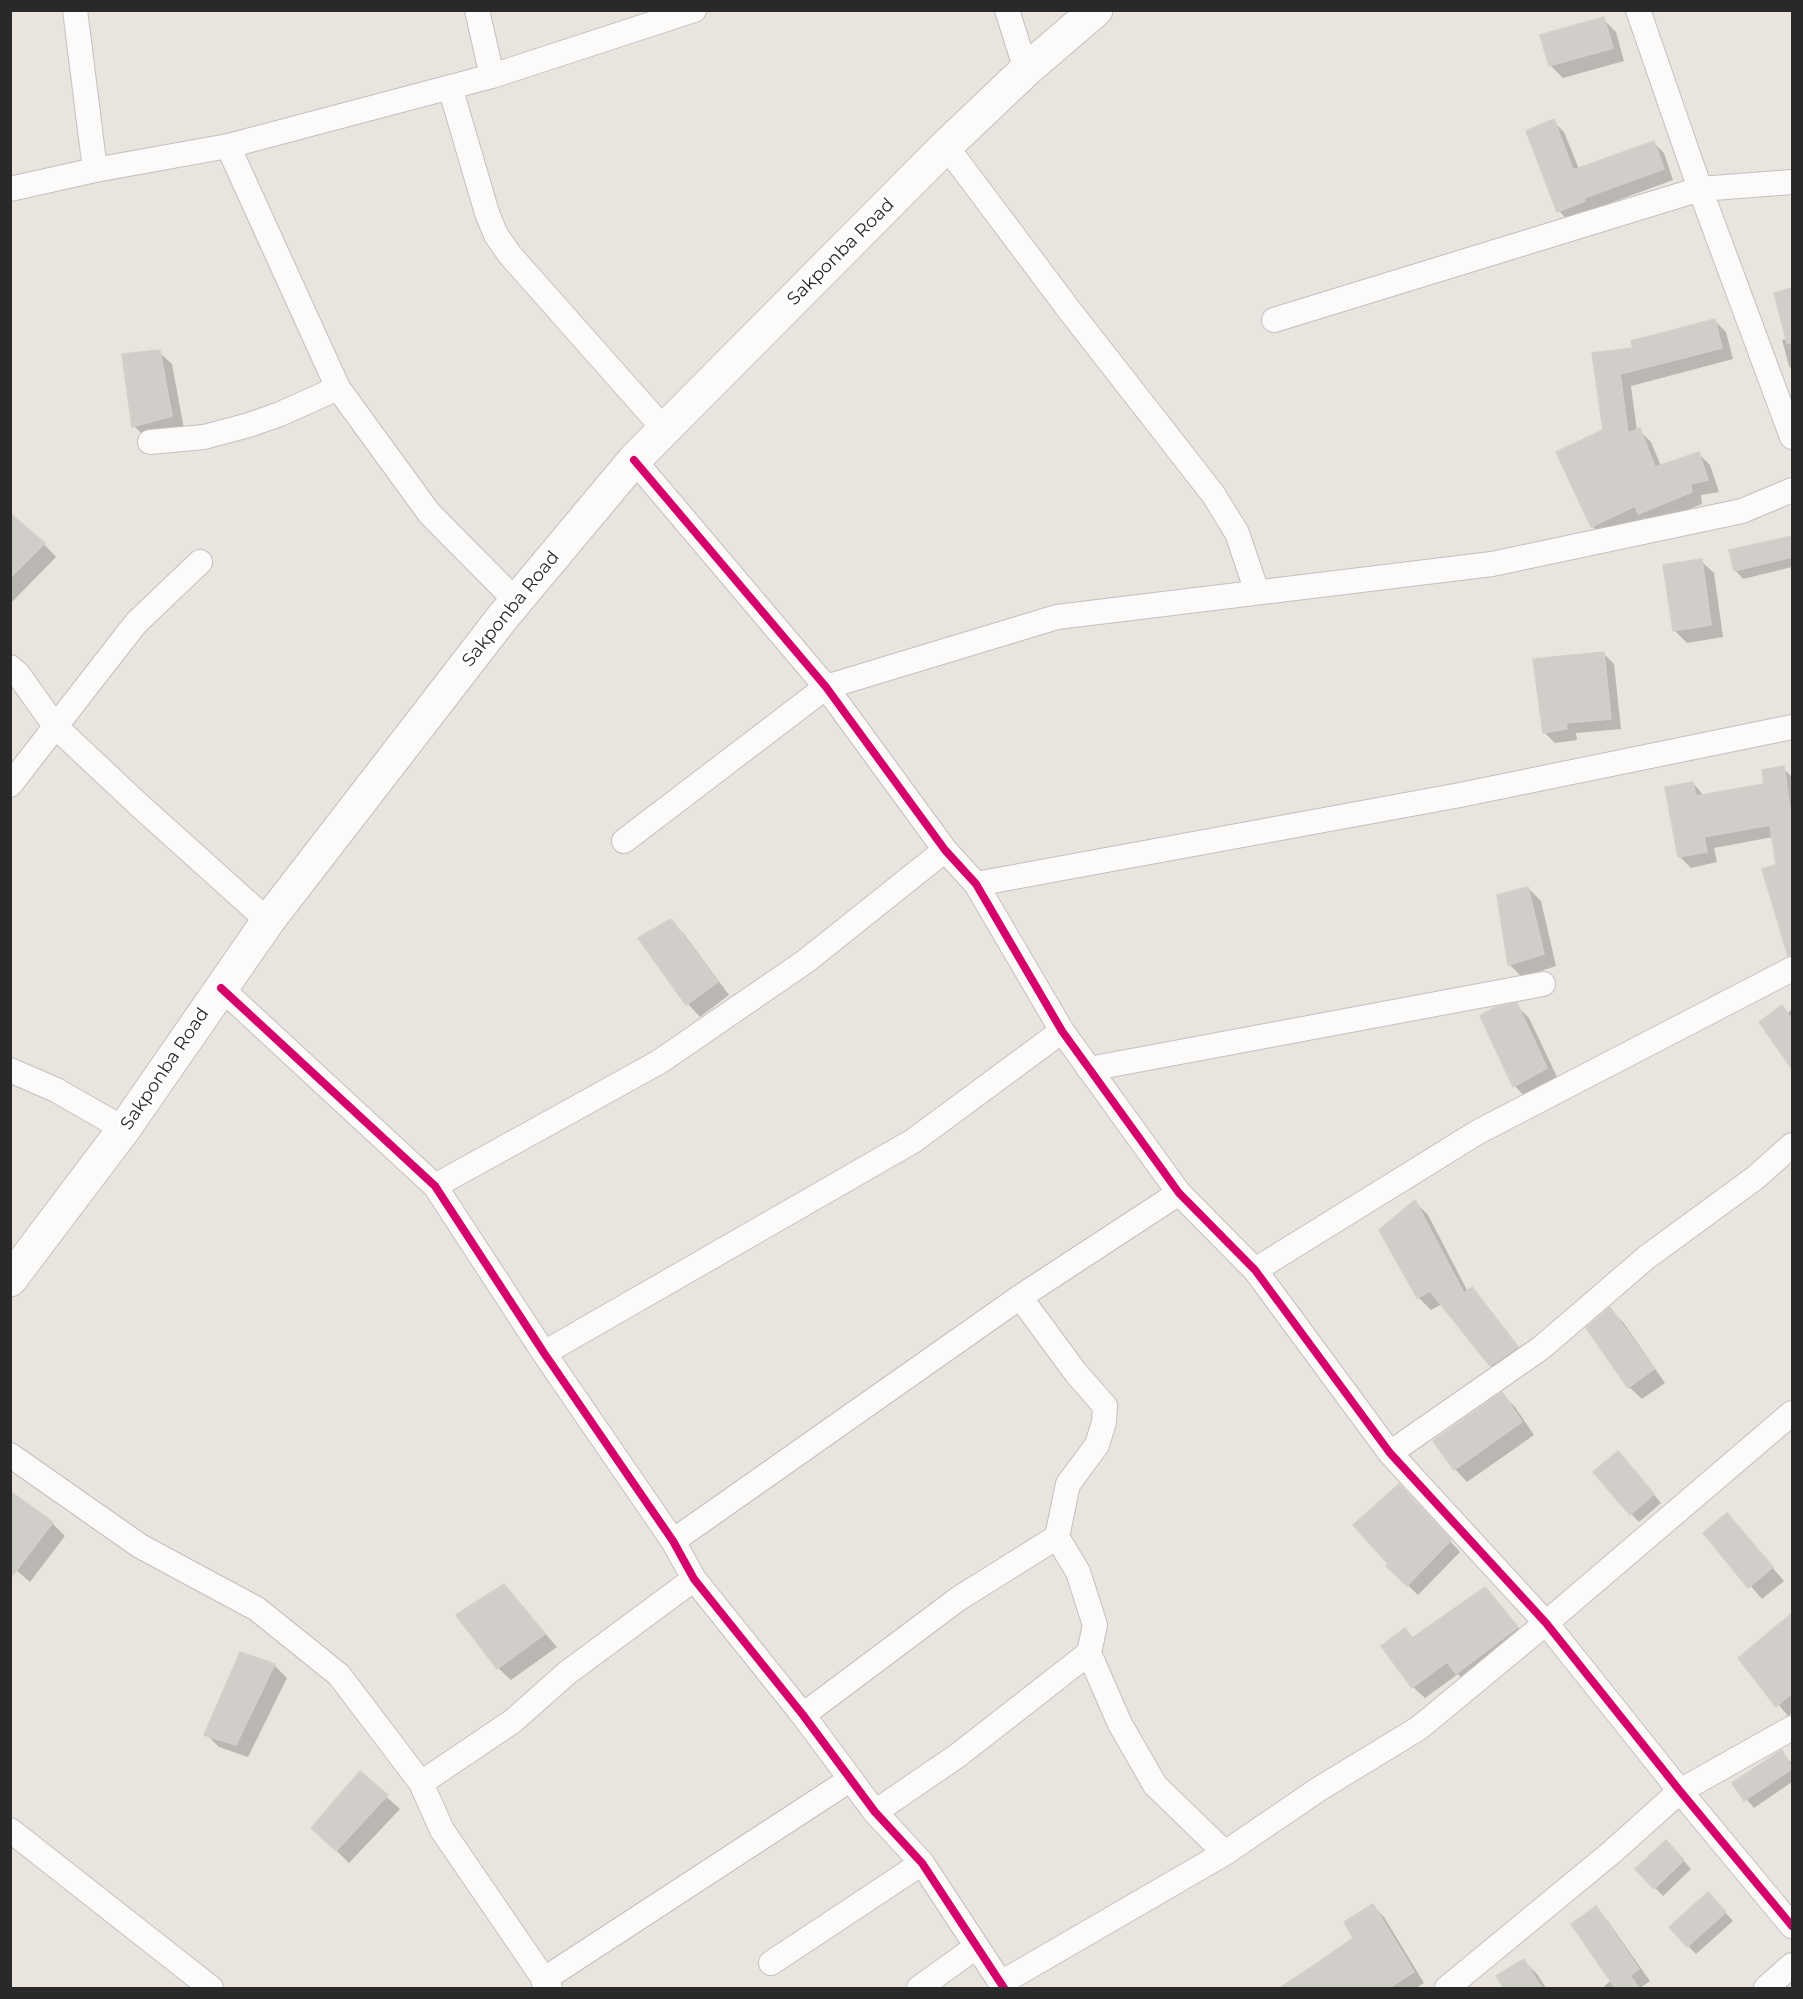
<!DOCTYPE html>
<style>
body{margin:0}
#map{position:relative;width:1803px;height:1999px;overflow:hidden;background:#e9e4de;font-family:Montserrat,sans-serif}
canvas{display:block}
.frame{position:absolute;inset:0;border:12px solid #292929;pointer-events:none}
</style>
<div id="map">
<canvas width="1803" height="1999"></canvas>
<div class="frame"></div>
</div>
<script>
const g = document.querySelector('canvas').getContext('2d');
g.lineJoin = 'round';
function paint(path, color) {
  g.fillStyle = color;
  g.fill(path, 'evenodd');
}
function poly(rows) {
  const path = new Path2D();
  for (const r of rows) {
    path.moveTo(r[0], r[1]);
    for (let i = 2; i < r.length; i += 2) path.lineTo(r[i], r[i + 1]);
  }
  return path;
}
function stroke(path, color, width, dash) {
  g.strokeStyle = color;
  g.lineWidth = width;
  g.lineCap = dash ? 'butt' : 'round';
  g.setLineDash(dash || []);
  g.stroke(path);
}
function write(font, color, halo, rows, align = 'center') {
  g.font = font + ' Montserrat,sans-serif';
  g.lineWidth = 6;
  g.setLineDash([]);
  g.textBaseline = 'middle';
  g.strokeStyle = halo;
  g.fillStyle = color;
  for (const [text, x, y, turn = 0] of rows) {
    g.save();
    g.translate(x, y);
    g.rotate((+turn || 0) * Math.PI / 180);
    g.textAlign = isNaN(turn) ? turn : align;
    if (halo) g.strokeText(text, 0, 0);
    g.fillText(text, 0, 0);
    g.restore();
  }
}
const shadow = poly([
 [1603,19,1616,32,1624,61,1563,78,1550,65],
 [1553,121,1564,132,1579,169,1653,142,1664,153,1673,180,1594,209,1595,212,1570,222,1559,211],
 [1792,290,1792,370,1789,366,1782,340,1787,339,1776,294],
 [1714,320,1726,332,1733,359,1631,386,1637,431,1639,430,1651,442,1661,466,1699,454,1710,465,1719,492,1701,495,1702,504,1651,525,1644,518,1604,537,1592,526,1604,431,1594,354,1635,349],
 [159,352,172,364,184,429,147,439,134,426],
 [10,527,44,544,56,557,10,604],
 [1792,537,1792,567,1743,579,1735,570,1731,551],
 [1701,561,1714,573,1723,637,1687,643,1674,630],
 [1604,654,1614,664,1621,729,1576,733,1577,740,1555,743,1544,732],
 [1783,768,1792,777,1792,949,1785,942,1773,837,1714,848,1717,862,1691,868,1680,857,1693,783,1704,796,1765,785],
 [1528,888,1541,901,1556,966,1522,977,1509,964],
 [671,921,684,934,729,995,700,1017,688,1004,640,939],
 [1516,1005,1529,1018,1559,1081,1527,1099,1515,1086,1482,1017],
 [1782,1007,1788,1013,1792,1009,1792,1065,1789,1062],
 [1415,1202,1428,1215,1468,1292,1471,1289,1484,1302,1529,1360,1503,1378,1491,1365,1442,1304,1431,1310,1418,1297],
 [1610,1309,1623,1322,1665,1383,1642,1399,1629,1387],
 [1502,1394,1515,1407,1534,1435,1467,1482,1455,1469],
 [1626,1461,1661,1503,1639,1522,1631,1514],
 [1409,1496,1460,1552,1418,1595,1388,1566],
 [1727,1515,1784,1581,1762,1599,1705,1533],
 [52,1523,65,1536,30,1582,10,1565],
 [504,1586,557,1647,511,1680,498,1668],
 [1485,1589,1528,1639,1468,1684,1458,1674,1425,1698,1413,1687,1405,1630,1414,1639],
 [1792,1613,1792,1713,1788,1716,1740,1658],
 [274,1665,287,1678,248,1757,219,1747,206,1734],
 [1782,1752,1792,1764,1792,1782,1754,1808,1734,1784],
 [360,1773,400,1809,349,1863,313,1828],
 [1674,1850,1691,1869,1663,1896,1637,1869],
 [1716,1902,1733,1921,1696,1954,1688,1946],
 [1373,1906,1384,1917,1424,1983,1416,1988,1279,1988,1355,1938],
 [1596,1908,1607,1920,1650,1981,1640,1988,1602,1988,1612,1980],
 [1524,1961,1537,1974,1546,1988,1505,1988]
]);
const building = poly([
 [1604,17,1613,48,1549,66,1540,35,1604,17],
 [1554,119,1573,170,1654,141,1664,169,1584,198,1585,201,1557,212,1526,131,1554,119],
 [1792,288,1792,343,1787,343,1774,293,1792,288],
 [1715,319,1722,348,1620,374,1628,433,1640,428,1655,467,1699,452,1708,480,1690,484,1692,492,1638,514,1635,506,1591,527,1556,452,1603,430,1592,353,1633,348,1631,341,1715,319],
 [160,350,172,416,132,427,122,354,160,350],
 [10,513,45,543,10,578,10,513],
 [1792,536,1792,557,1734,571,1729,550,1792,536],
 [1702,559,1711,625,1673,631,1663,565,1702,559],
 [1604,652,1611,719,1566,723,1567,729,1543,733,1533,659,1604,652],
 [1784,766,1792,825,1792,955,1788,956,1762,869,1776,865,1770,825,1704,837,1707,852,1678,857,1665,787,1693,782,1696,796,1764,784,1762,770,1784,766],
 [1528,887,1544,954,1508,965,1497,895,1528,887],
 [671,919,718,982,686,1005,638,938,671,919],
 [1517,1003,1547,1068,1513,1087,1480,1016,1496,1007,1517,1003],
 [1782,1005,1792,1020,1792,1069,1759,1022,1782,1005],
 [1415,1200,1464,1293,1472,1287,1518,1347,1490,1366,1430,1291,1417,1298,1379,1230,1415,1200],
 [1610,1307,1654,1369,1628,1388,1586,1328,1610,1307],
 [1502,1392,1522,1422,1454,1470,1433,1441,1502,1392],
 [1618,1451,1654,1494,1630,1515,1593,1472,1618,1451],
 [1399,1484,1451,1540,1407,1586,1386,1566,1388,1564,1353,1525,1399,1484],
 [10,1491,53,1522,10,1579,10,1491],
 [1727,1513,1773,1567,1748,1588,1703,1533,1727,1513],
 [504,1584,545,1634,497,1669,456,1615,504,1584],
 [1485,1587,1518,1627,1456,1674,1447,1662,1412,1688,1381,1646,1405,1628,1412,1638,1485,1587],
 [1792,1613,1792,1693,1776,1707,1738,1658,1792,1613],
 [240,1652,275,1664,236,1745,204,1735,240,1652],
 [1782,1750,1792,1769,1744,1801,1732,1783,1782,1750],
 [360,1771,388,1795,336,1851,311,1828,360,1771],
 [1666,1840,1684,1860,1654,1889,1635,1869,1666,1840],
 [1708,1892,1726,1912,1687,1947,1669,1927,1708,1892],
 [1373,1904,1414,1972,1387,1989,1280,1989,1353,1938,1344,1922,1373,1904],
 [1596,1906,1639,1969,1630,1976,1640,1989,1616,1989,1571,1924,1596,1906],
 [1524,1959,1542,1989,1504,1989,1496,1976,1524,1959]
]);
const minor = poly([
 [75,10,95,170],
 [477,10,492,76],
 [1007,10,1026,70],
 [1638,10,1700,189,1792,437],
 [450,87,487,213,496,235,510,255,664,429],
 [228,146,338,388,429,513,516,601],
 [946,146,1070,311,1213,494,1237,533,1257,592],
 [10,189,95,170,228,146,492,76,694,10],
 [1274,320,1700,189,1792,182],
 [150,442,204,437,249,425,280,414,338,388],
 [634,460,826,687,945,850,976,884,1062,1031,1179,1193,1255,1270,1390,1453,1546,1623,1680,1791,1792,1926],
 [10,667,18,674,55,726,139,805,268,921],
 [10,785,136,623,200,562],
 [624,841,826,687,1057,617,1492,564,1742,511,1792,490],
 [976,884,1460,795,1792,727],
 [221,988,435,1186,544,1353,673,1541,694,1579,803,1715,875,1812,922,1863,1004,1988],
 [1089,1069,1543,984],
 [10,1070,56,1090,124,1129],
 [435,1186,659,1062,806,961,945,850],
 [1255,1270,1478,1132,1792,969],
 [1020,1297,1076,1373,1105,1406,1104,1422,1097,1445,1068,1484,1057,1537,1078,1572,1095,1625,1089,1653,1120,1724,1155,1785,1225,1853],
 [544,1353,913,1141,1062,1031],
 [1390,1453,1541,1348,1647,1257,1755,1178,1792,1145],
 [10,1455,140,1546,257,1609,339,1675,421,1783,442,1830,550,1988],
 [673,1541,1020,1297,1179,1193],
 [803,1715,958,1599,1057,1537],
 [421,1783,513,1721,567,1673,694,1579],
 [875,1812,957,1756,1089,1653],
 [10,1830,211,1988],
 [771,1963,922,1863],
 [543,1980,851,1779],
 [1001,1983,1225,1853,1319,1789,1419,1728,1546,1623,1792,1413],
 [919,1988,976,1947],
 [1447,1988,1612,1852,1680,1791,1792,1728],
 [1766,1988,1792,1965]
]);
const secondary = poly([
 [10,1280,124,1129,268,921,502,618,634,460,946,146,1026,70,1096,10]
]);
const cycleway = poly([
 [634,460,826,687,945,850,976,884,1062,1031,1179,1193,1255,1270,1390,1453,1546,1623,1680,1791,1792,1926],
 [221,988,435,1186,544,1353,673,1541,694,1579,803,1715,875,1812,922,1863,1004,1988]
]);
const streetNames = [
 ["Sakponba Road",841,252,-45],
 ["Sakponba Road",511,609,-51],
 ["Sakponba Road",165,1069,-56]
];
paint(shadow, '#0003');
paint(building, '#d1ceca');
stroke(building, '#d3cfca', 1.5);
stroke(minor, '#c2c0c0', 26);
stroke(secondary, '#c2c0c0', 35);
stroke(minor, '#fcfbfa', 24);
stroke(secondary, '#fcfbfa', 33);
stroke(cycleway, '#d6006c', 8);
write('18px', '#292929', '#fff', streetNames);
</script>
